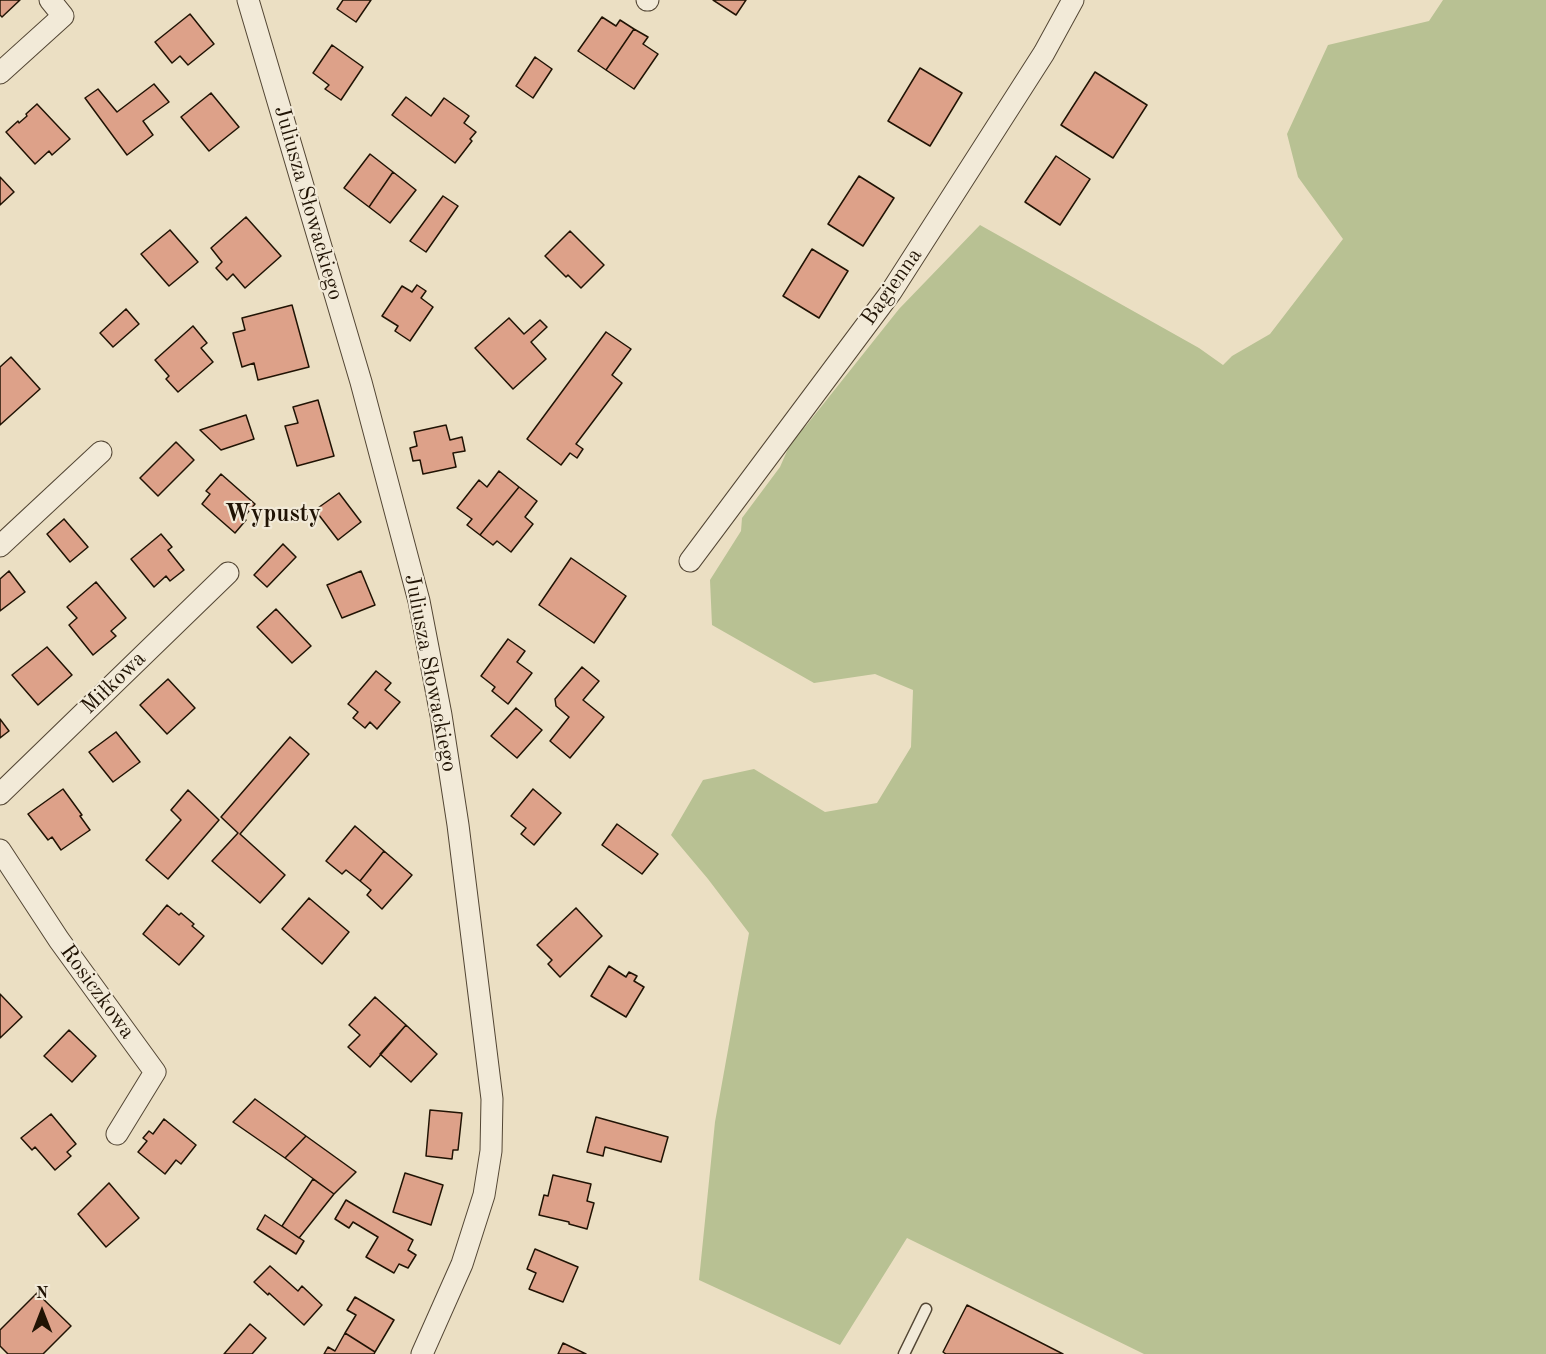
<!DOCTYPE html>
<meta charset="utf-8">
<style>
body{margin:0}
#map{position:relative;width:1546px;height:1354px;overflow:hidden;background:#ebdfc3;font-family:"Old Standard TT",serif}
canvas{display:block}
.north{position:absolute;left:12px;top:1282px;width:60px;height:60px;-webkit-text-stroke:4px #f2ead8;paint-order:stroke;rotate:0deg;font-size:16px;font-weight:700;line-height:24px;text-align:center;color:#201304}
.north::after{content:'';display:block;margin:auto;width:21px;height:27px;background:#201304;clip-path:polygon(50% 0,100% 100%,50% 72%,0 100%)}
</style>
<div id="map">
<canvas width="1546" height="1354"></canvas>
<div class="north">N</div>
</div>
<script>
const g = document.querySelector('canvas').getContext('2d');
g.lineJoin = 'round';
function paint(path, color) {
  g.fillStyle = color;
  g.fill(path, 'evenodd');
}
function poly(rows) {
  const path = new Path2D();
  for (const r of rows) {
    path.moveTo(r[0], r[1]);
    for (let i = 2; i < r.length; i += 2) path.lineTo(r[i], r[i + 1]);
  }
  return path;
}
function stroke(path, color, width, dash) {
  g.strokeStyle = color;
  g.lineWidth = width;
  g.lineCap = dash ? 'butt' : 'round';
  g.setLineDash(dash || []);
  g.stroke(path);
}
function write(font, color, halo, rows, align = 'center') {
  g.font = font + ' "Old Standard TT",serif';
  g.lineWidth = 4.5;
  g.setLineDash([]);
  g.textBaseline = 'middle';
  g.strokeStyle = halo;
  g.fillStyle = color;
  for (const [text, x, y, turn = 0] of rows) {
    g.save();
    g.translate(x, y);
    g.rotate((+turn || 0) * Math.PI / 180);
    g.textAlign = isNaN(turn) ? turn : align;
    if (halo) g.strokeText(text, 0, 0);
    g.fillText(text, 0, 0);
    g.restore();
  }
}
const green = poly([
 [1443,0,1546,0,1546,1354,1144,1354,907,1238,840,1345,699,1280,715,1122,749,933,708,879,671,835,703,780,754,769,825,812,877,803,911,747,913,690,875,674,814,683,712,625,710,580,741,531,742,518,780,467,794,435,805,427,899,309,980,225,1199,348,1223,365,1232,356,1270,334,1343,239,1298,177,1287,134,1328,45,1429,21]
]);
const building = poly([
 [0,0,20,0,2,17,0,15,0,0],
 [343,0,371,0,356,22,337,9,343,0],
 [713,0,746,0,736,15,713,0],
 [190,14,214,44,188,65,180,56,172,63,155,42,190,14],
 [602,17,616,26,620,20,634,29,606,70,578,51,602,17],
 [634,29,648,37,643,44,658,54,634,89,606,70,634,29],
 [332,45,363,67,341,100,325,89,329,85,313,73,332,45],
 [535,57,552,69,533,98,516,86,535,57],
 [920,68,962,93,930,146,888,121,920,68],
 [1095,72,1147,105,1113,158,1061,125,1095,72],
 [154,84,169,102,143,121,153,135,127,155,85,98,98,89,117,112,154,84],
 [211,93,239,127,209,151,181,117,211,93],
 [406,97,431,116,444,98,469,116,464,123,476,132,470,139,472,141,455,163,392,115,406,97],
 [37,104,70,139,52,155,49,151,35,164,6,132,18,121,19,123,27,116,26,114,37,104],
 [370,154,393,172,369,207,344,188,370,154],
 [1056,156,1090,179,1060,225,1025,202,1056,156],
 [393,172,416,190,390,223,369,207,393,172],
 [859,176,894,198,863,246,828,224,859,176],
 [0,177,14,192,0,205,0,177],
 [443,196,458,206,426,252,410,241,443,196],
 [246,217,281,256,245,288,233,274,227,280,216,268,222,262,211,248,246,217],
 [170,230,198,262,169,286,141,254,170,230],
 [570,231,604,265,581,288,568,275,566,277,545,256,570,231],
 [812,249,848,271,819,318,783,296,812,249],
 [417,285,426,291,421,298,433,307,410,341,395,331,398,326,382,316,402,286,412,292,417,285],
 [292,305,309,367,258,380,254,363,242,367,233,333,245,330,242,318,292,305],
 [126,309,139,324,113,347,100,333,126,309],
 [509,318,524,334,540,320,547,327,531,342,546,359,513,389,475,348,509,318],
 [193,326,207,343,201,348,213,362,178,392,166,379,169,376,155,360,193,326],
 [606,332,631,349,612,375,622,383,576,444,583,449,577,458,570,453,561,465,527,439,606,332],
 [11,357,40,389,0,425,0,367,11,357],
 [318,400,334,456,297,466,285,426,298,423,293,407,318,400],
 [246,415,254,439,221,450,200,430,246,415],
 [446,425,450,440,462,437,465,451,453,453,456,467,423,474,420,460,413,461,410,448,417,446,414,432,446,425],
 [176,442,194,460,158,496,140,478,176,442],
 [499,471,519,487,480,535,467,525,472,519,457,508,479,480,487,487,499,471],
 [221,474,255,504,243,518,246,520,235,533,202,504,210,494,206,491,221,474],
 [519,487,537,501,525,517,533,524,511,552,497,541,493,545,480,535,519,487],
 [339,493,361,522,338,540,315,510,339,493],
 [64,519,88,547,70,562,47,534,64,519],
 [161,534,172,547,168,550,184,570,170,581,166,576,154,587,131,559,161,534],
 [283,544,296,557,267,587,254,575,283,544],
 [571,558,626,596,594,643,539,605,571,558],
 [9,571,25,592,0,611,0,579,9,571],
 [361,571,375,605,342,618,327,585,361,571],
 [96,582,126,618,111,631,116,636,93,655,69,625,77,618,67,607,96,582],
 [276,609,311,646,292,663,257,627,276,609],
 [508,639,525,651,517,662,532,673,508,704,492,691,495,687,481,676,508,639],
 [47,647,72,675,38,705,12,675,47,647],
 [582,667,599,681,583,700,604,717,570,758,550,741,569,717,556,706,555,699,582,667],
 [376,671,391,683,385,690,400,702,377,729,370,722,365,728,353,718,358,712,348,704,376,671],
 [168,679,195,708,167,734,140,705,168,679],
 [516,708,542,730,517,758,491,736,516,708],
 [0,719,9,731,0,738,0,719],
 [116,732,140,762,113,782,89,752,116,732],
 [290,737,309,754,240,834,285,875,260,903,212,861,238,833,221,817,290,737],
 [63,789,82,815,80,816,90,830,61,850,52,837,48,840,28,814,63,789],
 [533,789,561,813,534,845,521,834,526,828,511,816,533,789],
 [188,790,219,820,168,879,146,860,181,820,171,810,188,790],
 [617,824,658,854,642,874,602,845,617,824],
 [355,826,384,851,360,881,346,870,342,874,326,861,355,826],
 [384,851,412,875,382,909,367,895,371,890,360,881,384,851],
 [309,898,349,932,322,964,282,929,309,898],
 [167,905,179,915,181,913,194,924,192,926,204,936,179,965,143,934,167,905],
 [576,908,602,936,560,977,548,964,552,960,537,945,576,908],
 [609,966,626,977,629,972,637,976,634,981,644,987,626,1017,591,996,609,966],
 [0,994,22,1017,0,1038,0,994],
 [375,997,406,1025,370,1067,348,1047,360,1035,349,1025,375,997],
 [406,1025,437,1054,411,1082,380,1054,406,1025],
 [69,1030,96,1056,72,1082,44,1056,69,1030],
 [255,1099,306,1136,285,1158,233,1122,255,1099],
 [430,1110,462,1113,458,1150,453,1150,452,1159,426,1156,430,1110],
 [51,1114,76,1144,67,1152,71,1156,55,1170,35,1147,32,1150,21,1138,51,1114],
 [596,1117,668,1137,661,1162,605,1147,603,1156,587,1152,596,1117],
 [164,1119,196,1145,181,1164,176,1160,165,1174,138,1152,147,1141,143,1138,149,1131,153,1134,164,1119],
 [306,1136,356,1172,334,1194,285,1158,306,1136],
 [405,1173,443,1185,431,1225,393,1212,405,1173],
 [553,1175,591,1184,587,1201,594,1203,587,1229,569,1224,569,1222,539,1215,544,1195,548,1196,553,1175],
 [313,1179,334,1194,299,1238,282,1226,313,1179],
 [109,1183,139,1218,106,1247,78,1214,109,1183],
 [346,1200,413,1240,408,1250,416,1255,408,1268,399,1264,394,1273,366,1257,378,1237,353,1222,349,1228,335,1219,346,1200],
 [265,1215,304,1241,296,1254,257,1229,265,1215],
 [535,1249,578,1267,563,1302,529,1289,536,1273,527,1269,535,1249],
 [270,1266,298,1291,302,1286,322,1305,304,1325,269,1293,268,1295,254,1282,270,1266],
 [37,1293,71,1326,43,1354,8,1354,0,1346,0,1330,37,1293],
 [355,1297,394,1320,375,1352,345,1333,356,1315,347,1310,355,1297],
 [967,1305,1063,1354,946,1354,943,1352,967,1305],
 [250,1324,266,1338,252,1354,224,1354,250,1324],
 [345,1333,375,1352,374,1354,324,1354,328,1347,335,1351,345,1333],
 [563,1343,586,1354,558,1354,563,1343]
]);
const service = poly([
 [904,1354,926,1309]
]);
const minor = poly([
 [248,0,361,382,419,601,441,715,458,825,492,1099,491,1151,484,1195,462,1264,422,1354],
 [647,0,648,0],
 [0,73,63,16,50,0],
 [0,546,101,452],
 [690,561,891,292,1044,53,1073,0],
 [0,794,228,573],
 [0,850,59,940,155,1072,117,1134]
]);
const streetNames = [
 ["Juliusza Słowackiego",308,203,74],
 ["Bagienna",892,287,-55],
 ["Juliusza Słowackiego",430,673,79],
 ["Miłkowa",114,683,-44],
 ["Rosiczkowa",97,992,54]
];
const neighbourhoodNames = [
 ["Wypusty",273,515]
];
paint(green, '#b8c193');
paint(building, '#dda189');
stroke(building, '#201304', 1.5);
stroke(service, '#534634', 13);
stroke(minor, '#534634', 23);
stroke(service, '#f2ead8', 10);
stroke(minor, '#f2ead8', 21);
write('22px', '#201304', '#f2ead8', streetNames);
write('bold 24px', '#201304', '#f2ead8', neighbourhoodNames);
</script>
